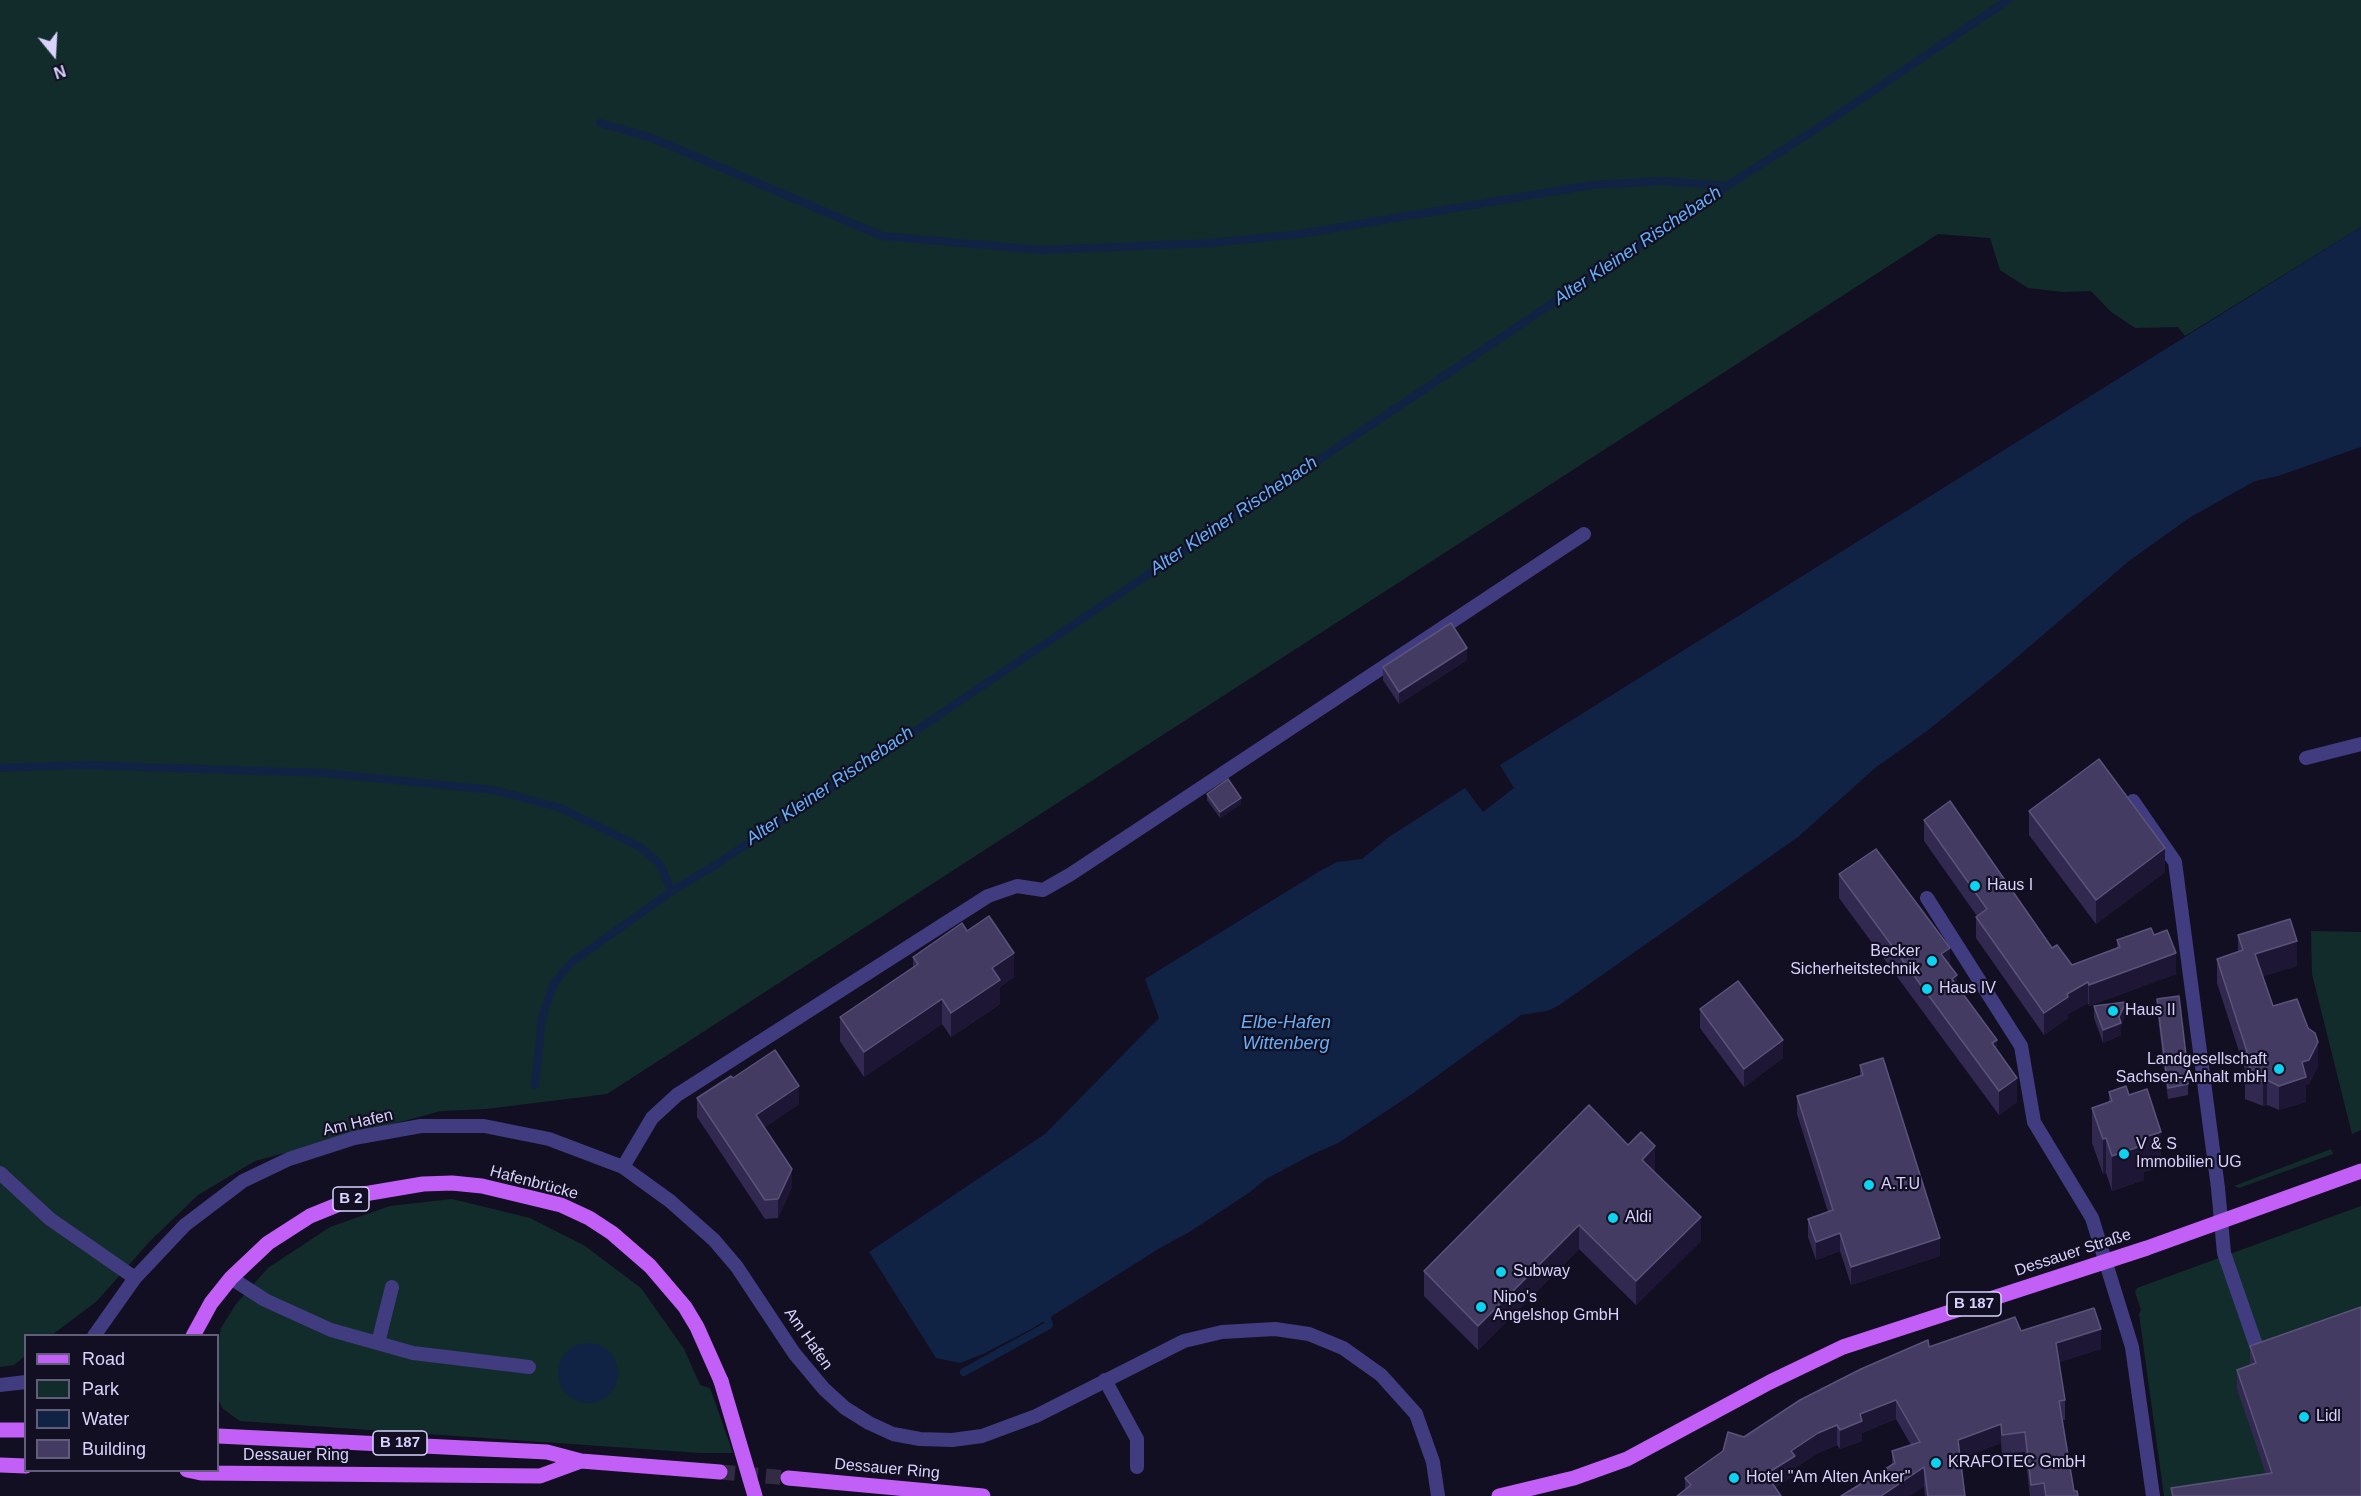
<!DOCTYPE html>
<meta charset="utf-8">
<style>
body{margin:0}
#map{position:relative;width:2361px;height:1496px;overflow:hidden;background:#130f22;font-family:Helvetica,sans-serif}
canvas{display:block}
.legend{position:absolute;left:24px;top:1334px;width:195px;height:138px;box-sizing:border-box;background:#130f22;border:2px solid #625d7a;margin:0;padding:8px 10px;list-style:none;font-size:18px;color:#d8d2fd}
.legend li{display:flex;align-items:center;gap:12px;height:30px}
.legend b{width:30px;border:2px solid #625d7a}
.north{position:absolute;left:24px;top:24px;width:60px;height:60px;-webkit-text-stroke:4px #130f22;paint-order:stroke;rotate:162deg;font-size:16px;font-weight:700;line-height:24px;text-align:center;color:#d8d2fd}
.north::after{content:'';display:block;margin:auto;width:21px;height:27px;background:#d8d2fd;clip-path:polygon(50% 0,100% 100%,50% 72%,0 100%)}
</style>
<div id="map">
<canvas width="2361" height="1496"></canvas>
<ul class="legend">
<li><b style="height:8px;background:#c25ff7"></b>Road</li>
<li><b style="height:16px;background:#122c2b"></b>Park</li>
<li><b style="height:16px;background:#102345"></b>Water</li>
<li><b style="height:16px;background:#433b62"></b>Building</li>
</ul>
<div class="north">N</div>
</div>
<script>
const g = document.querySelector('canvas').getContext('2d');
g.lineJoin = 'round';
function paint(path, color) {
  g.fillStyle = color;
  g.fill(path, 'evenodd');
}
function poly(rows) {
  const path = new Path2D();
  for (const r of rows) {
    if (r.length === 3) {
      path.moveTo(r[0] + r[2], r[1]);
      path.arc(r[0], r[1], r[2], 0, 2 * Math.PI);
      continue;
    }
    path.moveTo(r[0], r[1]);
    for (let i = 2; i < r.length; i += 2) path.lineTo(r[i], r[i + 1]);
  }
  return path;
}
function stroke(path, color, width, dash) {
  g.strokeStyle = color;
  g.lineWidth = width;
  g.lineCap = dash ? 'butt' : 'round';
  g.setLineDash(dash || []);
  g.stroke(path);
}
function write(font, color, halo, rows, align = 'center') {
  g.font = font + ' Helvetica,sans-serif';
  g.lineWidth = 4.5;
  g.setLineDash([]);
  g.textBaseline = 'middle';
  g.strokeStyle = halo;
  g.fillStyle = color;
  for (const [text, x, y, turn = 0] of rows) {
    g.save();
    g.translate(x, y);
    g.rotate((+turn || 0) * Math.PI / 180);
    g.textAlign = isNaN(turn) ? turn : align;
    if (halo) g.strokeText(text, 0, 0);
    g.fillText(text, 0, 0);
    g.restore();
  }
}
const green = poly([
 [0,0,2361,0,2361,227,2185,336,2178,327,2135,328,2110,311,2091,291,2063,292,2028,288,2000,270,1990,238,1938,234,607,1094,486,1109,441,1111,255,1161,198,1195,150,1241,97,1301,52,1335,26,1336,25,1356,14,1365,0,1367],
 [2311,931,2361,932,2361,1130,2352,1134,2312,974],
 [2331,1149,2333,1154,2239,1188,2234,1186],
 [452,1199,530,1218,585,1246,641,1288,684,1349,700,1385,710,1388,733,1453,701,1453,240,1421,223,1409,218,1399,218,1343,221,1328,236,1304,268,1268,330,1227,390,1206],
 [2361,1206,2361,1478,2240,1496,2164,1496,2139,1314,2141,1310,2135,1292,2137,1288]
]);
const water = poly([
 [2361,227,2361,447,2278,476,2255,481,2189,518,2129,561,2001,671,1927,731,1875,768,1798,837,1558,1006,1547,1011,1521,1015,1412,1094,1338,1143,1311,1155,1266,1179,1250,1192,1191,1231,1160,1248,1033,1328,985,1353,960,1363,936,1358,869,1252,1045,1134,1159,1018,1145,979,1320,871,1337,862,1362,859,1389,837,1465,788,1483,812,1514,788,1500,765],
 [588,1373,30]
]);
const stream = poly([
 [600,123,652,138,882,236,1042,250,1211,243,1300,234,1592,185,1661,181,1727,186],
 [0,768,83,765,325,773,494,790,561,808,640,847,659,863,672,891],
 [535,1085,542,1017,554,983,572,962,672,891,717,864,1727,186,1833,118,2008,0],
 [964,1372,1049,1325,1046,1316]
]);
const primaryTunnel = poly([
 [720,1472,788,1478]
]);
const lane = poly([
 [2306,758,2361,744],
 [2133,801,2175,862,2218,1188,2224,1253,2257,1348],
 [1927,898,2021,1046,2034,1122,2092,1218,2132,1347,2153,1496],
 [623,1167,652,1118,677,1095,988,896,1017,886,1043,890,1071,874,1584,534],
 [0,1173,50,1219,135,1278],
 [231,1278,265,1300,331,1330,413,1353,529,1367],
 [94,1336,135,1278,185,1225,243,1181,289,1159,354,1138,421,1126,484,1126,549,1139,623,1167,670,1201,714,1240,737,1267,794,1353,824,1389,845,1408,869,1423,893,1434,920,1439,952,1440,982,1436,1036,1416,1184,1341,1222,1332,1275,1329,1309,1334,1343,1348,1381,1375,1416,1414,1433,1462,1438,1496],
 [378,1343,392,1287],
 [1105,1380,1137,1439,1137,1467],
 [0,1385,26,1382]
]);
const primary = poly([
 [193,1336,211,1303,231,1278,268,1243,310,1216,364,1194,423,1184,452,1183,482,1186,561,1205,589,1218,612,1233,650,1266,685,1307,697,1327,721,1381],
 [0,1430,26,1430],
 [218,1436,547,1452,581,1461,720,1472],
 [0,1465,26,1466],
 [187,1470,201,1473,540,1476,581,1461],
 [788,1478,983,1496],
 [1499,1496,1574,1478,1627,1459,1770,1382,1843,1347,2147,1248,2361,1171]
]);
const primaryBridge = poly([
 [721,1381,755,1496]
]);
const wall = poly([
 [1467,660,1399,704,1383,680,1383,667],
 [1207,794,1241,804,1220,818,1207,800],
 [2029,811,2165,872,2096,924,2029,835],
 [1924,820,2052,948,2072,965,2117,948,2117,940,2154,935,2176,974,2089,1006,2088,1003,2068,1014,2068,1018,2044,1035,1976,938,1976,917,1977,916,1924,841],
 [1839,874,1950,965,1957,984,1997,1051,2017,1102,1999,1115,1839,898],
 [967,931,1014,977,1000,987,1000,1004,951,1037,942,1024,864,1077,840,1041,840,1017,913,968,913,957],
 [2238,935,2297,966,2263,976,2273,1006,2318,1066,2309,1084,2306,1085,2306,1102,2279,1110,2267,1105,2263,1106,2245,1099,2245,1075,2246,1073,2217,983,2217,959,2238,952],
 [2157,999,2186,1055,2186,1066,2185,1066,2188,1084,2188,1095,2168,1099,2157,1010],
 [2094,1006,2126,1014,2121,1025,2121,1035,2103,1043,2094,1018],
 [1700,1009,1783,1058,1744,1087,1700,1028],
 [1860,1065,1940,1256,1851,1285,1840,1251,1816,1260,1808,1237,1808,1219,1828,1212,1797,1114,1797,1096,1860,1076],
 [733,1078,799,1104,765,1127,792,1187,778,1218,765,1219,697,1117,697,1098],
 [2109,1092,2129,1095,2161,1167,2144,1172,2144,1180,2112,1191,2106,1173,2103,1174,2092,1143,2092,1108,2109,1102],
 [1628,1145,1655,1170,1654,1171,1701,1241,1636,1305,1579,1249,1478,1350,1424,1296,1424,1271],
 [2021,1331,2101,1349,2059,1362,2065,1400,2065,1420,2063,1420,2074,1491,2078,1496,2030,1496,2025,1452,2002,1454,2001,1443,1960,1459,1965,1496,1925,1496,1924,1487,1892,1464,1892,1451,1911,1445,1896,1419,1862,1433,1862,1441,1840,1449,1837,1445,1818,1453,1795,1468,1795,1475,1775,1488,1685,1490,1685,1478,1744,1437,1929,1347],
 [2250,1346,2361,1496,2171,1496,2171,1488,2266,1474,2237,1389,2237,1370,2250,1365]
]);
const shadedWall = poly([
 [1467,648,1467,660,1399,704,1399,692],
 [1241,798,1241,804,1220,818,1220,812],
 [2165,848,2165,872,2096,924,2096,900],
 [2297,941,2297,966,2255,979,2255,954],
 [1950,948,1950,972,1941,954],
 [1014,953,1014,977,1000,987,1000,1004,951,1037,951,1013,992,968],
 [2176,953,2176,974,2089,1006,2089,985],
 [1957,975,1957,999,1952,979],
 [2088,982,2088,1003,2068,1014,2068,1018,2044,1035,2044,1013,2067,994],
 [942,999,942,1024,864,1077,864,1052],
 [2126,1002,2126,1014,2121,1025,2121,1035,2103,1043,2103,1030,2119,1017],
 [1783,1040,1783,1058,1744,1087,1744,1069],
 [1997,1040,1997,1064,1992,1043],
 [2318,1042,2318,1066,2309,1084,2306,1085,2306,1102,2279,1110,2279,1086],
 [2017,1078,2017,1102,1999,1115,1999,1091],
 [2267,1080,2267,1105,2263,1106,2263,1082],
 [799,1086,799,1104,756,1133,756,1115],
 [2161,1132,2161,1167,2144,1172,2144,1180,2112,1191,2112,1156,2142,1138],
 [2106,1138,2106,1173,2103,1174,2103,1139],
 [1655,1146,1655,1170,1642,1184,1642,1160],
 [792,1169,792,1187,778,1218,778,1199],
 [1701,1217,1701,1241,1636,1305,1636,1281],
 [1579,1225,1579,1249,1478,1350,1478,1326],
 [1840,1233,1840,1251,1816,1260,1816,1242],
 [1940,1238,1940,1256,1851,1285,1851,1267],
 [2101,1329,2101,1349,2056,1363,2056,1343],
 [1896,1400,1896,1419,1862,1433,1862,1441,1840,1449,1840,1430,1860,1414],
 [2001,1424,2001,1443,1958,1460,1958,1440],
 [1837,1425,1837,1445,1818,1453,1795,1468,1795,1475,1766,1494,1766,1474,1791,1451,1818,1433],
 [1924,1467,1924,1487,1910,1496,1881,1496]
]);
const building = poly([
 [1451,623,1467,648,1399,692,1383,667,1451,623],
 [2099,759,2165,848,2096,900,2029,811,2099,759],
 [1228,779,1241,798,1220,812,1207,794,1228,779],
 [1950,801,2052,948,2057,945,2072,965,2120,947,2117,940,2151,928,2154,935,2167,930,2176,953,2089,985,2088,982,2067,994,2068,997,2044,1013,1976,917,1987,909,1924,820,1950,801],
 [1876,849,1950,948,1941,954,1957,975,1952,979,1997,1040,1992,1043,2017,1078,1999,1091,1839,874,1876,849],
 [989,916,1014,953,992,968,1000,980,951,1013,942,999,864,1052,840,1017,918,964,913,957,962,923,967,931,989,916],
 [2290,919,2297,941,2255,954,2273,1006,2297,999,2308,1028,2315,1033,2318,1042,2309,1060,2302,1062,2306,1077,2279,1086,2267,1080,2263,1082,2245,1075,2251,1064,2217,959,2243,950,2238,935,2290,919],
 [1738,981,1783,1040,1744,1069,1700,1009,1738,981],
 [2179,996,2186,1055,2183,1056,2188,1084,2168,1088,2157,999,2179,996],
 [2126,1002,2119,1017,2121,1023,2103,1030,2094,1006,2126,1002],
 [775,1050,799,1086,756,1115,792,1169,778,1199,765,1200,697,1098,731,1076,733,1078,775,1050],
 [1883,1058,1940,1238,1851,1267,1840,1233,1816,1242,1808,1219,1833,1210,1797,1096,1863,1075,1860,1065,1883,1058],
 [2126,1086,2129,1095,2147,1089,2161,1132,2142,1138,2144,1145,2112,1156,2106,1138,2103,1139,2092,1108,2112,1101,2109,1092,2126,1086],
 [1589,1105,1628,1145,1641,1132,1655,1146,1642,1160,1701,1217,1636,1281,1579,1225,1478,1326,1424,1271,1589,1105],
 [2361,1307,2361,1496,2173,1496,2171,1488,2272,1473,2237,1370,2256,1363,2250,1346,2361,1307],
 [2094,1308,2101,1329,2056,1343,2065,1400,2059,1401,2074,1491,2077,1491,2078,1496,2046,1496,2044,1483,2031,1485,2025,1432,2002,1435,2001,1424,1958,1440,1965,1496,1928,1496,1924,1467,1881,1496,1841,1496,1895,1463,1892,1451,1920,1442,1896,1400,1860,1414,1862,1421,1840,1430,1837,1425,1818,1433,1791,1451,1795,1456,1766,1474,1781,1496,1677,1496,1691,1485,1685,1478,1723,1451,1728,1432,1744,1437,1800,1400,1861,1369,1928,1340,1929,1347,2015,1317,2021,1331,2094,1308]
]);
const markers = [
 [1975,886,6,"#0cd3ef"],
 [1932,961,6,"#0cd3ef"],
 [1927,989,6,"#0cd3ef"],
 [2113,1011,6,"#0cd3ef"],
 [2279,1069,6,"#0cd3ef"],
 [2124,1154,6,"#0cd3ef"],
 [1869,1185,6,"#0cd3ef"],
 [1613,1218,6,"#0cd3ef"],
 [1501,1272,6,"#0cd3ef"],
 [1481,1307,6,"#0cd3ef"],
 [2304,1417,6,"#0cd3ef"],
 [1936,1463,6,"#0cd3ef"],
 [1734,1478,6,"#0cd3ef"]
];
const shields = [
 [351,1199,36],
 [1974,1304,54],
 [400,1443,54]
];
const shieldNames = [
 ["B 2",351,1199],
 ["B 187",1974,1304],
 ["B 187",400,1443]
];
const poiNames = [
 ["Haus I",1987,886],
 ["Becker",1920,952,"right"],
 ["Sicherheitstechnik",1920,970,"right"],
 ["Haus IV",1939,989],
 ["Haus II",2125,1011],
 ["Landgesellschaft",2267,1060,"right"],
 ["Sachsen-Anhalt mbH",2267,1078,"right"],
 ["V & S",2136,1145],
 ["Immobilien UG",2136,1163],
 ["A.T.U",1881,1185],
 ["Aldi",1625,1218],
 ["Subway",1513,1272],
 ["Nipo's",1493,1298],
 ["Angelshop GmbH",1493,1316],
 ["Lidl",2316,1417],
 ["KRAFOTEC GmbH",1948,1463],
 ["Hotel \"Am Alten Anker\"",1746,1478]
];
const streetNames = [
 ["Am Hafen",358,1123,-13],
 ["Hafenbrücke",534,1183,15],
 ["Dessauer Straße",2073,1253,-18],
 ["Am Hafen",808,1339,55],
 ["Dessauer Ring",296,1456],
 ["Dessauer Ring",887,1469,5]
];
const waterNames = [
 ["Alter Kleiner Rischebach",1638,246,-34],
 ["Alter Kleiner Rischebach",1234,516,-34],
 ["Alter Kleiner Rischebach",830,786,-34],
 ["Elbe-Hafen",1286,1023],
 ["Wittenberg",1286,1044]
];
paint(green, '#122c2b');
paint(water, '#102345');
stroke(stream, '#102345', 8);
stroke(primaryTunnel, '#312c43', 15, [15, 8]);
stroke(lane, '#403c7f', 14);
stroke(primary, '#c25ff7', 15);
stroke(primaryBridge, '#c25ff7', 15);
paint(wall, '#31294f');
paint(shadedWall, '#1d1735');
paint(building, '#433b62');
stroke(building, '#5a537a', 1.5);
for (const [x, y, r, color] of markers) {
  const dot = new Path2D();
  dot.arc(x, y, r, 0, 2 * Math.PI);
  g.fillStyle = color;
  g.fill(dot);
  stroke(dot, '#130f22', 2);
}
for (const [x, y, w] of shields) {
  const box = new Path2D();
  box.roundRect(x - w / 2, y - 12, w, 24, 4.5);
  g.fillStyle = '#130f22';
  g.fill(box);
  stroke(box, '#d8d2fd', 1.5);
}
write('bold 15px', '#d8d2fd', null, shieldNames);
write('16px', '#d8d2fd', '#130f22', poiNames, 'left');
write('16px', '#d8d2fd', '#130f22', streetNames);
write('italic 18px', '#65b0f8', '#130f22', waterNames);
</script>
